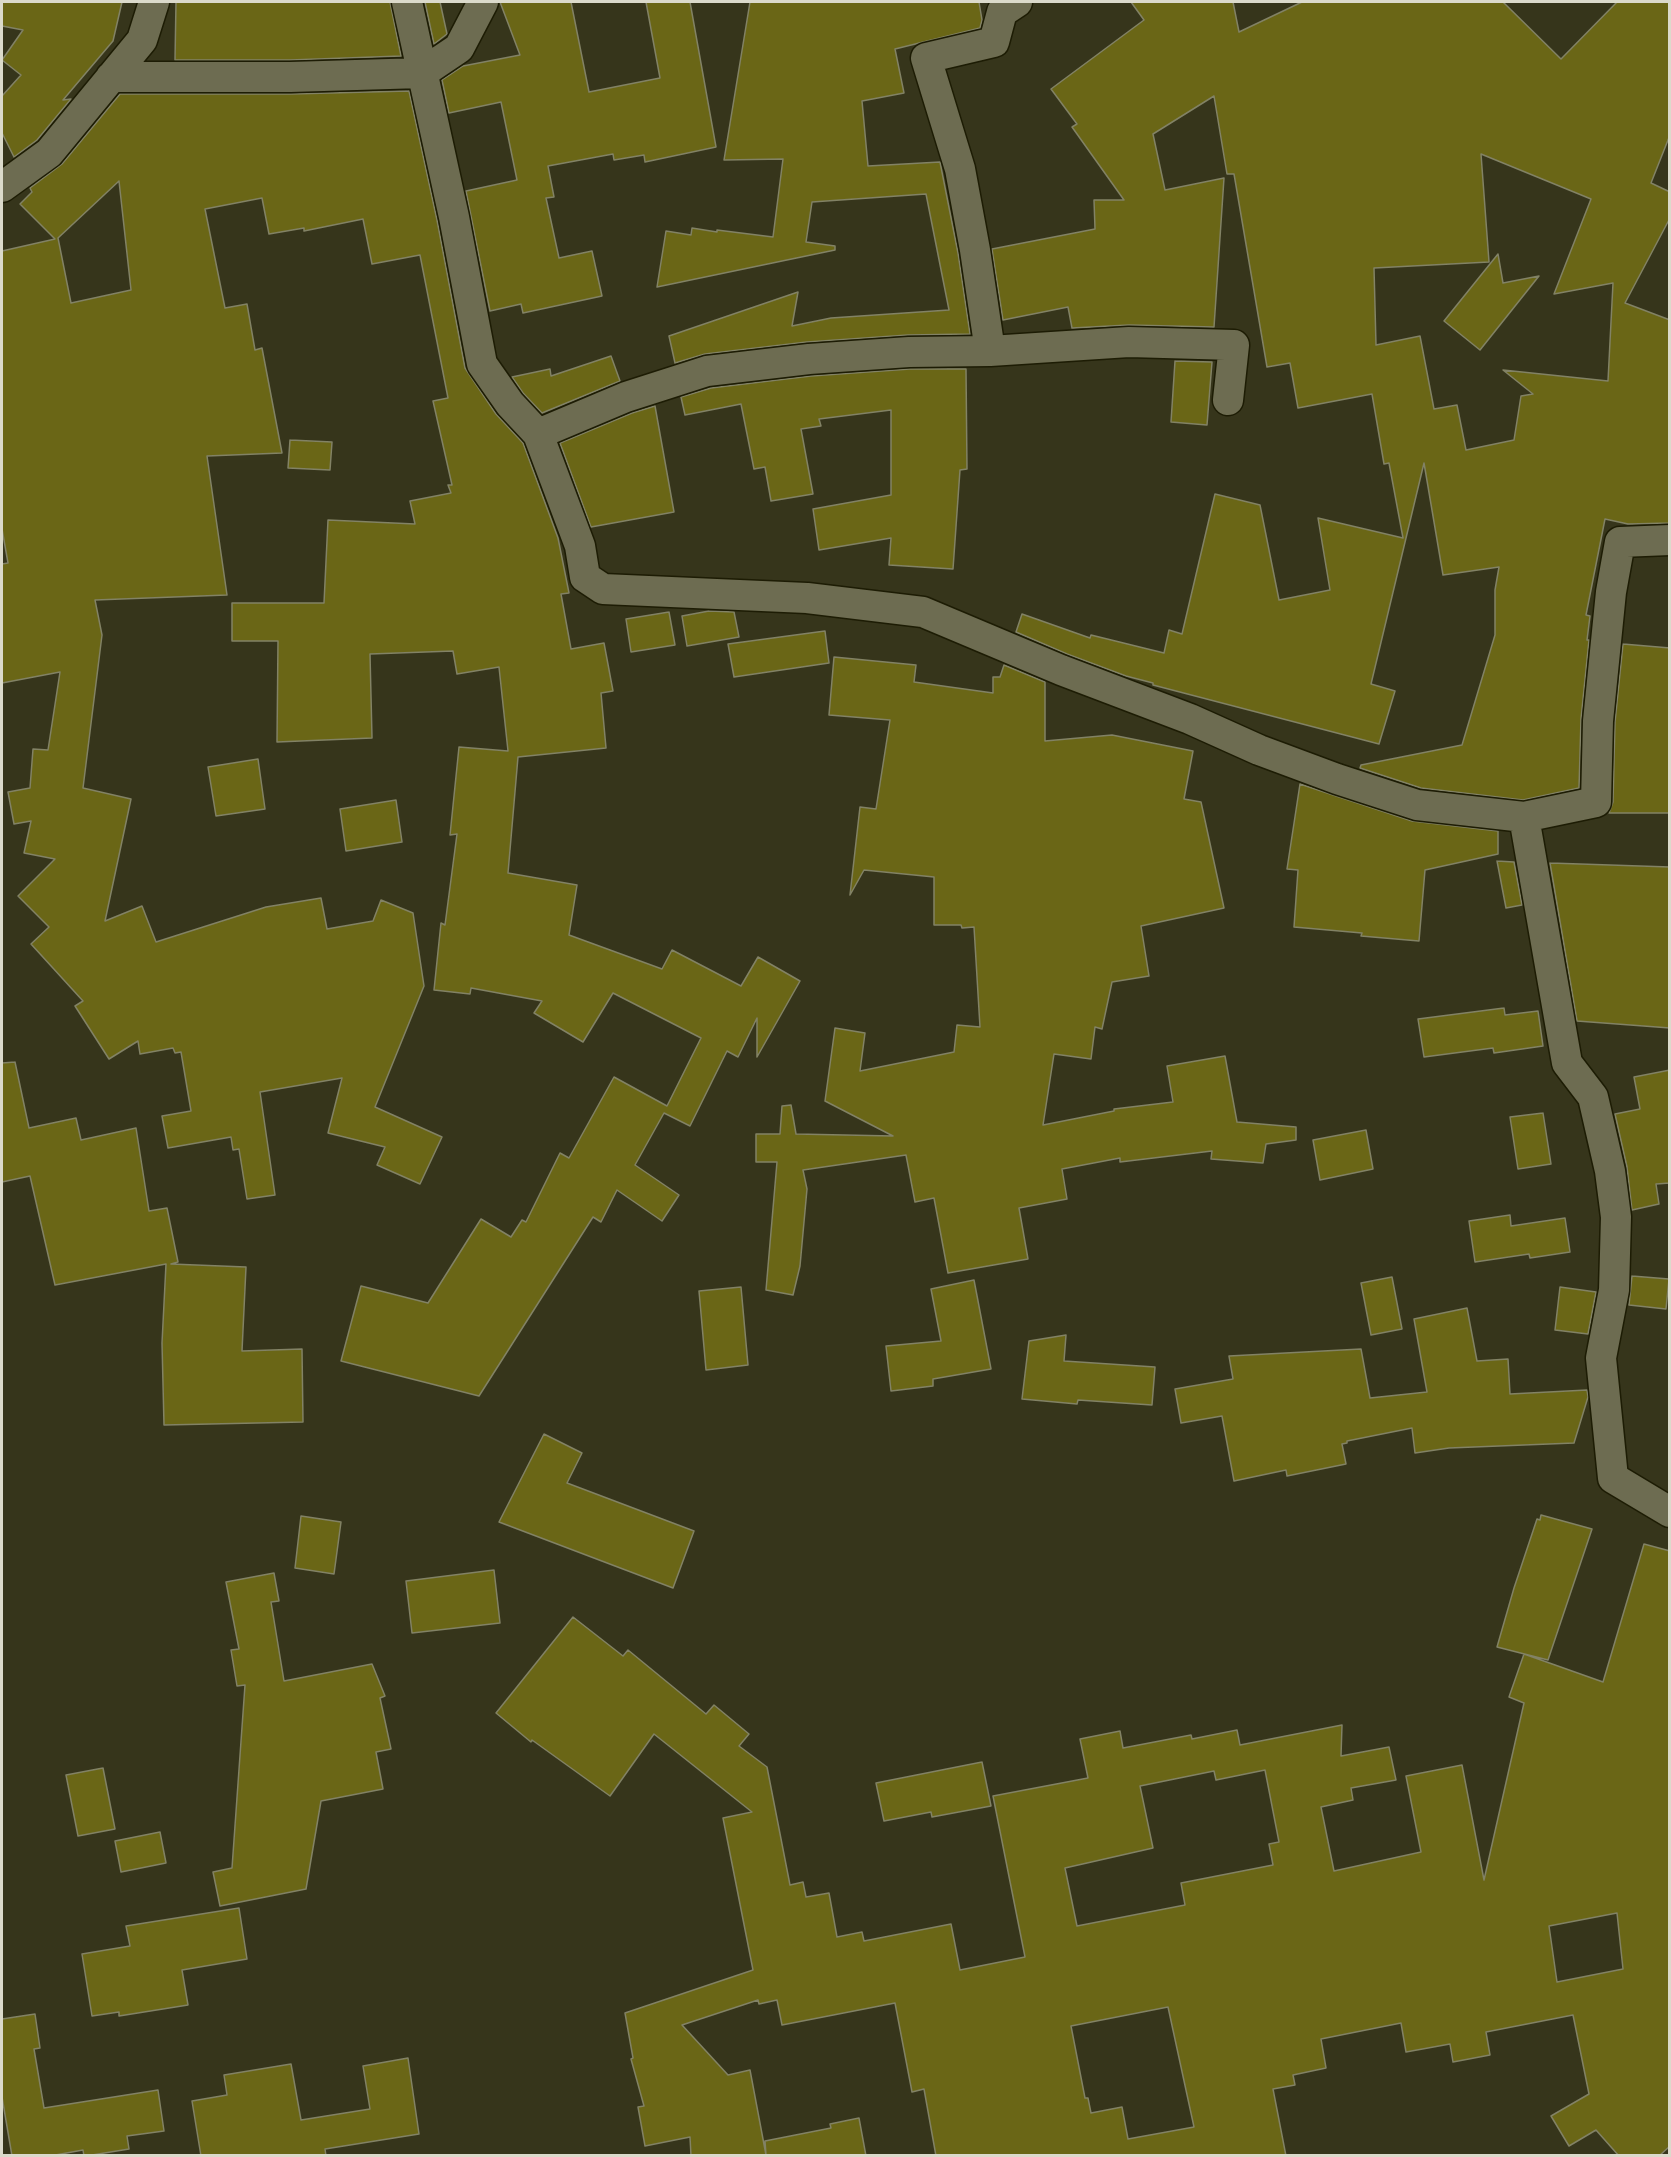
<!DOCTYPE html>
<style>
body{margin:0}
#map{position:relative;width:1671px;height:2157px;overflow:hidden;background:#36351b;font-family:Karla,sans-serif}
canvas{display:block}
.frame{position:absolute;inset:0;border:3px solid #dbdacb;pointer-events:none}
</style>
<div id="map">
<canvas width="1671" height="2157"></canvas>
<div class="frame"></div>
</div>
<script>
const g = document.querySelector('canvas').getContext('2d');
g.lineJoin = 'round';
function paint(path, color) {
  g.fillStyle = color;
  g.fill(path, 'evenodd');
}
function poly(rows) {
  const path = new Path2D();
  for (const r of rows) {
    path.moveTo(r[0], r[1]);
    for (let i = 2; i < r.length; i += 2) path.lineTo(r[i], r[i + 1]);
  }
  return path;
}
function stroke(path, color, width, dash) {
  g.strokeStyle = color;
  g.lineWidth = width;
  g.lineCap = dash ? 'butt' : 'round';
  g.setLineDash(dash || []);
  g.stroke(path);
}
const building = poly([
 [2,2,122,2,113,41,63,100,71,99,37,140,14,157,2,133,2,96,21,75,2,60,23,30,2,26,2,2],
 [176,2,390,2,401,56,290,60,175,60,176,2],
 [425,2,440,2,447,34,434,44,425,2],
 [500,2,571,2,589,92,660,78,646,2,690,2,716,147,645,162,644,155,614,160,613,154,548,166,554,197,546,198,559,258,592,251,602,296,523,313,521,304,490,311,466,191,517,180,501,102,449,113,442,80,463,66,520,55,500,2],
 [750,2,979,2,982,20,980,28,895,49,904,93,862,101,868,166,940,162,958,253,970,334,908,335,807,342,705,354,675,363,669,336,798,292,792,326,831,318,949,310,926,194,812,202,806,242,835,246,835,250,657,287,666,231,691,235,692,228,717,232,717,230,773,237,783,159,724,160,750,2],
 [1131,2,1233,2,1239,32,1302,2,1503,2,1561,59,1617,2,1670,2,1670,135,1651,183,1670,192,1670,218,1625,303,1670,320,1670,523,1628,524,1605,519,1586,615,1590,616,1587,640,1589,640,1581,719,1579,788,1523,800,1421,788,1360,768,1361,765,1462,745,1495,635,1495,590,1499,567,1443,575,1424,463,1371,684,1395,691,1379,744,1153,685,1153,683,1126,676,1067,654,1016,632,1022,614,1090,638,1091,635,1164,653,1169,630,1182,634,1215,494,1260,505,1279,600,1330,590,1318,518,1403,538,1389,463,1384,464,1372,394,1298,408,1290,363,1267,367,1234,174,1227,174,1214,96,1153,134,1165,190,1224,178,1214,327,1129,325,1072,328,1068,307,1003,320,992,249,1095,229,1094,200,1124,200,1072,127,1077,124,1051,89,1144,20,1131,2],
 [1481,154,1591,199,1554,294,1613,283,1608,381,1503,370,1533,394,1521,396,1514,440,1466,450,1457,405,1434,409,1420,336,1376,345,1374,268,1489,262,1481,154],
 [409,91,437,220,465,368,496,414,523,443,558,538,569,593,561,594,571,649,604,643,613,691,601,693,606,748,518,757,508,873,577,885,569,935,662,969,672,950,741,986,758,957,800,981,757,1057,757,1018,738,1057,727,1051,690,1126,664,1113,635,1165,679,1195,662,1221,617,1190,601,1222,593,1217,479,1396,341,1361,361,1286,428,1303,481,1219,511,1237,522,1220,526,1222,560,1153,569,1158,614,1077,667,1106,701,1038,613,993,583,1042,534,1013,542,1001,471,988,470,994,434,990,441,923,445,925,457,834,450,835,459,747,508,751,499,667,457,674,453,651,370,654,372,738,277,742,278,641,232,641,232,603,324,603,328,520,415,524,410,501,451,493,448,485,452,485,433,401,448,398,420,255,372,264,363,219,304,231,304,228,269,234,262,198,205,209,225,308,247,304,255,350,262,348,282,453,207,456,227,595,95,600,102,635,83,788,131,799,105,921,142,906,156,942,266,907,321,898,327,929,373,921,381,900,413,913,424,986,375,1107,442,1137,420,1184,377,1165,385,1147,328,1133,342,1078,260,1092,275,1195,247,1199,239,1149,233,1150,231,1137,168,1148,162,1116,191,1111,181,1052,175,1053,173,1048,140,1054,138,1041,109,1059,75,1006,83,1001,31,944,49,927,18,896,55,859,24,853,31,821,14,824,8,792,30,788,33,749,48,750,60,672,2,683,2,564,8,563,2,529,2,251,55,239,20,204,32,192,30,188,62,164,120,94,291,94,409,91],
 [119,181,131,290,71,303,58,238,119,181],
 [1498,254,1503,283,1539,276,1480,350,1444,321,1498,254],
 [611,356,620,381,542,413,523,393,512,377,550,369,551,376,611,356],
 [1175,361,1212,362,1207,425,1171,422,1175,361],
 [910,369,966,369,967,469,960,470,953,569,889,565,891,538,819,550,813,509,891,495,891,410,819,419,821,426,801,429,813,494,771,501,765,467,754,469,741,404,685,415,681,397,711,388,811,376,910,369],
 [655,406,674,512,591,527,560,443,632,413,655,406],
 [290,440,332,442,330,470,288,468,290,440],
 [709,611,734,612,739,637,687,646,682,616,709,611],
 [669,612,675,645,631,652,626,619,669,612],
 [825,631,829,663,734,677,728,644,825,631],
 [1623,644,1670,648,1670,813,1609,813,1613,802,1615,722,1623,644],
 [834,657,916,665,914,682,993,693,993,677,1000,677,1004,665,1045,682,1045,741,1112,735,1193,751,1184,799,1201,802,1224,908,1141,926,1149,976,1112,982,1102,1029,1095,1027,1091,1059,1054,1054,1043,1125,1114,1111,1114,1109,1173,1102,1167,1066,1225,1056,1237,1122,1296,1127,1296,1140,1266,1144,1263,1163,1211,1159,1212,1151,1120,1162,1120,1158,1062,1169,1067,1199,1019,1208,1028,1259,948,1273,934,1198,915,1202,906,1155,803,1170,807,1189,800,1266,793,1295,766,1290,777,1162,756,1162,756,1134,780,1134,782,1106,791,1105,796,1134,893,1136,825,1101,835,1028,865,1033,860,1071,954,1052,957,1025,980,1027,974,927,962,928,961,925,934,925,934,877,864,870,850,895,860,807,876,809,890,720,829,715,834,657],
 [258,759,265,809,216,816,208,767,258,759],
 [1300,784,1412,821,1498,831,1498,854,1425,870,1419,941,1361,936,1362,933,1294,927,1298,870,1287,869,1300,784],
 [396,800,402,842,346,851,340,809,396,800],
 [1497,861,1514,862,1522,905,1506,908,1497,861],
 [1550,863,1670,867,1670,1028,1577,1021,1550,863],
 [1504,1008,1505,1015,1538,1011,1543,1046,1494,1053,1493,1048,1424,1057,1418,1019,1504,1008],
 [15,1062,29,1128,76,1118,81,1140,136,1128,149,1211,167,1208,178,1262,171,1264,246,1267,242,1351,302,1349,303,1422,164,1425,162,1343,166,1264,55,1285,30,1176,2,1182,2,1063,15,1062],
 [1670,1070,1670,1183,1656,1184,1659,1204,1632,1210,1627,1167,1615,1114,1640,1109,1634,1077,1670,1070],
 [1543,1113,1551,1164,1518,1169,1510,1117,1543,1113],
 [1366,1130,1373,1169,1320,1180,1313,1140,1366,1130],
 [1510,1215,1511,1226,1565,1218,1570,1252,1530,1258,1529,1254,1475,1262,1469,1221,1510,1215],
 [1632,1276,1669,1279,1666,1309,1629,1305,1632,1276],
 [1392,1277,1402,1329,1371,1335,1361,1283,1392,1277],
 [974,1280,991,1369,933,1379,933,1386,891,1391,886,1346,941,1341,931,1289,974,1280],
 [741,1287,748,1365,706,1370,699,1291,741,1287],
 [1560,1287,1596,1292,1588,1334,1555,1330,1560,1287],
 [1467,1308,1477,1361,1508,1359,1510,1394,1587,1390,1588,1397,1574,1443,1449,1448,1415,1453,1412,1428,1347,1441,1347,1443,1342,1444,1346,1464,1287,1476,1286,1470,1234,1481,1222,1416,1181,1423,1175,1389,1233,1379,1229,1356,1361,1349,1370,1398,1427,1392,1414,1319,1467,1308],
 [1066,1335,1064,1361,1155,1367,1152,1405,1078,1400,1077,1404,1022,1399,1029,1341,1066,1335],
 [544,1434,582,1453,567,1483,694,1531,673,1588,499,1522,544,1434],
 [1541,1515,1592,1529,1548,1660,1497,1647,1514,1588,1537,1519,1540,1520,1541,1515],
 [301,1516,341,1522,334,1574,295,1568,301,1516],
 [1644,1544,1670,1551,1670,2146,1659,2156,1619,2156,1596,2130,1569,2146,1551,2116,1589,2094,1573,2015,1486,2032,1490,2055,1453,2062,1450,2044,1406,2052,1401,2023,1321,2039,1326,2068,1293,2075,1295,2085,1273,2089,1286,2156,936,2156,924,2089,912,2092,895,2003,782,2025,777,2000,759,2004,758,2000,682,2025,728,2075,750,2070,766,2155,765,2141,831,2128,830,2124,859,2118,866,2156,691,2156,690,2137,645,2146,638,2107,644,2106,631,2059,633,2058,625,2013,753,1970,723,1818,752,1812,654,1734,610,1796,532,1740,531,1742,496,1713,573,1617,623,1656,628,1650,706,1714,714,1705,749,1734,739,1746,767,1767,790,1885,803,1882,806,1897,829,1893,837,1937,862,1932,864,1941,951,1924,960,1970,1025,1957,993,1796,1088,1778,1080,1739,1120,1731,1123,1748,1191,1735,1192,1739,1237,1730,1240,1745,1342,1725,1341,1756,1389,1747,1396,1780,1351,1788,1353,1800,1321,1807,1334,1871,1421,1852,1406,1776,1462,1765,1484,1880,1524,1703,1509,1697,1524,1654,1603,1682,1644,1544],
 [1265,1770,1279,1842,1269,1844,1273,1865,1181,1883,1185,1905,1077,1926,1065,1868,1153,1848,1140,1786,1214,1771,1216,1780,1265,1770],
 [1617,1913,1623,1969,1557,1982,1549,1926,1617,1913],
 [1168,2007,1194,2127,1128,2139,1122,2107,1091,2113,1088,2098,1085,2098,1071,2026,1168,2007],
 [494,1570,500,1623,412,1633,406,1581,494,1570],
 [274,1573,279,1601,271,1602,284,1681,372,1664,385,1696,380,1698,391,1749,376,1752,383,1789,321,1801,306,1889,220,1906,213,1872,232,1868,245,1685,237,1686,231,1650,239,1649,226,1582,274,1573],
 [982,1762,991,1806,932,1817,931,1812,884,1821,876,1783,982,1762],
 [103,1768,115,1829,78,1836,66,1775,103,1768],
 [160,1832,166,1863,121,1872,115,1841,160,1832],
 [239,1908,247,1959,182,1970,188,2005,119,2016,119,2012,92,2016,82,1954,130,1946,126,1926,239,1908],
 [35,2014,40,2048,34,2049,44,2108,158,2090,164,2131,127,2136,129,2149,86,2156,84,2156,83,2150,50,2156,12,2156,2,2097,2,2019,35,2014],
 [408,2058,419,2134,325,2149,326,2156,201,2156,192,2101,227,2095,224,2075,291,2064,301,2120,370,2109,363,2066,408,2058]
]);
const minor = poly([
 [407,2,454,217,482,364,510,404,538,434,580,546,585,577,603,589,807,598,923,612,1061,670,1190,719,1259,750,1337,779,1417,805,1524,817],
 [111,77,290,77,422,73,459,48,483,2],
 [2,187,49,153,142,40,154,2],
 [990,351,975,250,960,169,926,58,994,42,1002,12,1017,2],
 [538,434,626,397,707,371,809,359,909,352,990,351,1129,342,1234,345,1228,400],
 [1670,540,1620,542,1611,592,1598,721,1596,802,1524,817,1567,1063,1593,1097,1610,1171,1616,1217,1614,1290,1601,1358,1613,1478,1670,1512]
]);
paint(building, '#6a6616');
stroke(building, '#828265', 1.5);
stroke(minor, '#1d1c04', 33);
stroke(minor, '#6d6c51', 30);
</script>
